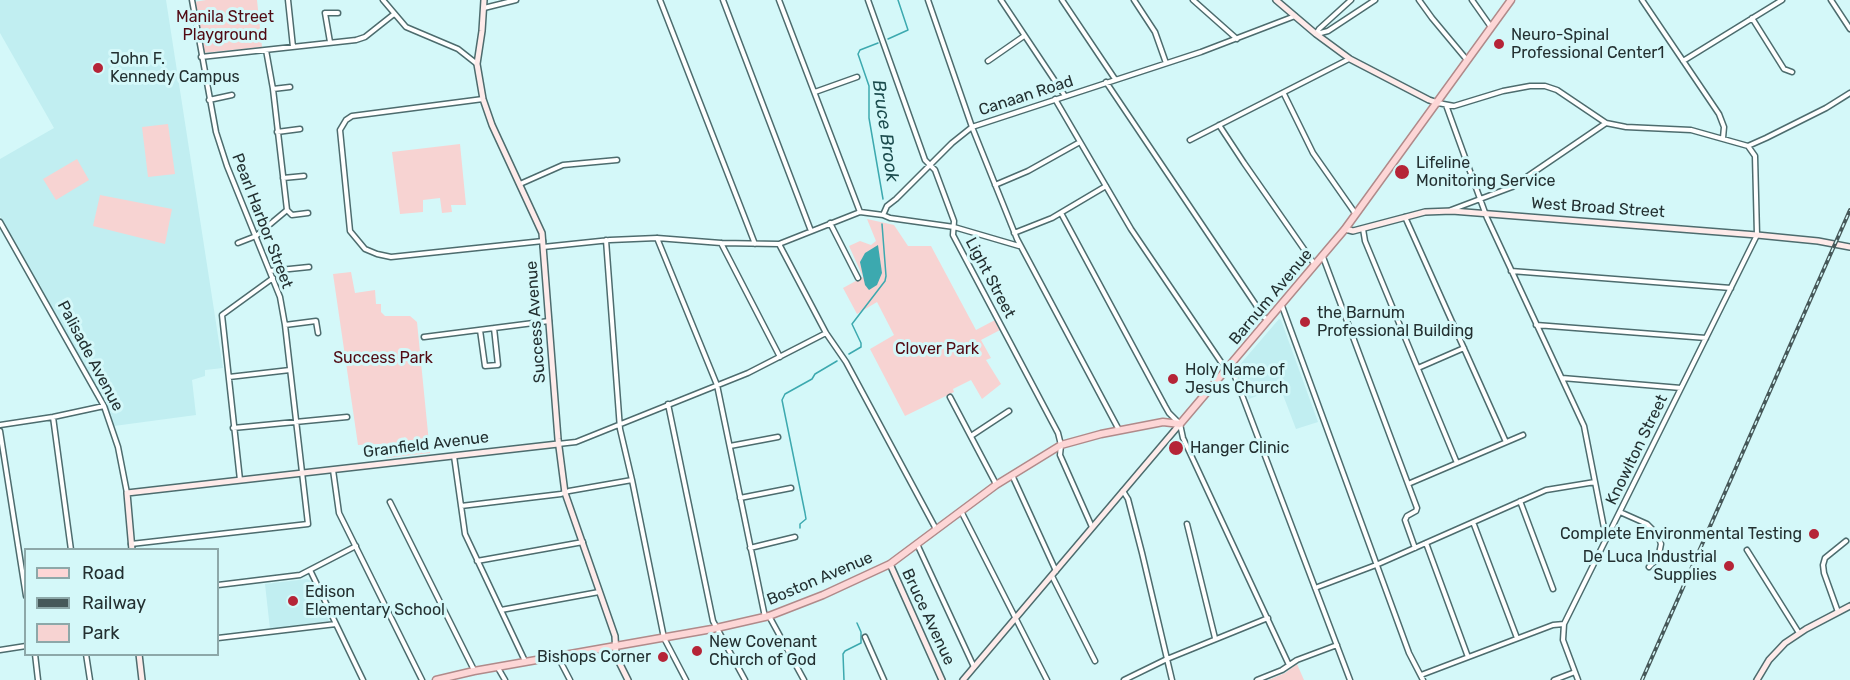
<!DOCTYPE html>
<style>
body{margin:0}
#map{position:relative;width:1850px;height:680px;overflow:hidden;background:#d4f8f9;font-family:Rubik,sans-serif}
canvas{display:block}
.legend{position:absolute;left:24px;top:548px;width:195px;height:108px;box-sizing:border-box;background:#d4f8f9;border:2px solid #8da8a9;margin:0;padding:8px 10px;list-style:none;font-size:18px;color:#233031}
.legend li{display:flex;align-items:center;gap:12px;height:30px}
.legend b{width:30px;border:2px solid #8da8a9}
</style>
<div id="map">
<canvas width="1850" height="680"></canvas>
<ul class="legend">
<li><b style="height:8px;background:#fdd6d6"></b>Road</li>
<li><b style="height:8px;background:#465859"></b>Railway</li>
<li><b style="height:16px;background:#f7d3d2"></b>Park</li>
</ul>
</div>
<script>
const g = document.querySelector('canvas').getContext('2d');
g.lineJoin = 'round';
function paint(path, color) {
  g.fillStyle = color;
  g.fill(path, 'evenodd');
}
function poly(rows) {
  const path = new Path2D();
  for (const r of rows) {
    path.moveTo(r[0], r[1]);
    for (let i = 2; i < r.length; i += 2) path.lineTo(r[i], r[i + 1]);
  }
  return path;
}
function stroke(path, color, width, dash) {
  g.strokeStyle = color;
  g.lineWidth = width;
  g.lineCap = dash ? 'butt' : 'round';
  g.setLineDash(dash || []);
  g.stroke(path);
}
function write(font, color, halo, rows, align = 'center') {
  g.font = font + ' Rubik,sans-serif';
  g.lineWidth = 6;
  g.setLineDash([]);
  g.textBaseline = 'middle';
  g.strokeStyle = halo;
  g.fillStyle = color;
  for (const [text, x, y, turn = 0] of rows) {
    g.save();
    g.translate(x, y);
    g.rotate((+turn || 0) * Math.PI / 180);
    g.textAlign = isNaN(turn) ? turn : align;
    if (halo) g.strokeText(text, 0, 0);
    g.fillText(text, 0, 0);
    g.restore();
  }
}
const built = poly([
 [0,0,166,0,223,368,205,370,205,376,192,380,196,415,114,426,95,383,0,216,0,159,54,128,0,33],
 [1279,319,1281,320,1318,422,1296,429,1280,387,1249,399,1237,368],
 [307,579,311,581,329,621,270,629,265,584]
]);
const green = poly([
 [206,0,257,0,262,47,203,53,194,2],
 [168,124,175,174,148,177,142,127],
 [460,144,466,205,451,205,452,212,442,213,440,198,423,200,423,212,400,214,392,152],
 [77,159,89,180,56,200,43,179],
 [100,195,172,209,165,244,93,226],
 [867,219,894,225,908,246,931,246,976,330,995,320,1000,330,981,340,991,358,986,360,1001,384,982,399,971,380,953,389,954,392,905,416,870,349,894,335,877,302,857,314,843,288,863,277,849,246,860,241,871,245,876,241],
 [351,272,355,293,375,290,376,304,381,304,381,312,385,316,410,316,417,322,430,453,386,458,383,444,358,445,333,274],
 [1297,664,1304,680,1268,680,1285,673]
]);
const water = poly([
 [878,245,882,273,877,285,869,290,865,285,860,262,865,253]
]);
const stream = poly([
 [888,39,908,30,898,0],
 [878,43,860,50,858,54,869,86,869,118,883,199],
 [849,354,861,347,861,343,852,324,885,281,886,276,882,224],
 [800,528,800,524,806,519,805,513,782,400,785,394,812,379,815,374,837,361],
 [844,680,843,654,845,651,861,643,861,632,857,623]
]);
const street = poly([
 [288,0,293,47],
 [383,0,406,27,458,49,477,64],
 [660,0,755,244],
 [723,0,811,231],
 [779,0,860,212],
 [868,0,925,160,935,170,954,221,953,235,1058,433,1061,445,1060,455,1092,527],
 [928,0,972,127,1017,239,1119,430],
 [1001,0,1065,96],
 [1062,0,1115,79],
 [1134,0,1155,32,1166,63],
 [1193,0,1237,39],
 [1419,0,1432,18,1467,60],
 [1472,0,1491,27],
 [1642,0,1719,114,1724,127,1723,138],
 [1831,0,1850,29],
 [484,8,516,0],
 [1752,18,1784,69,1792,72],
 [1316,34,1319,29,1351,0],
 [1317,34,1328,31,1375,0],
 [330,42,325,13,338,13],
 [201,57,356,40,365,37,394,14],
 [988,61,1024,36],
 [1683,61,1782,0],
 [1106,82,1264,317,1268,320],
 [273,89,290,87],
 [815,92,857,77],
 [1284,94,1313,153,1355,213],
 [483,99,352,116,346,120,340,130,350,231,365,249,377,254,391,257,543,241],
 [1055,99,1131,229,1221,362,1234,374,1350,680],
 [209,100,232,95],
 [1438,103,1454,106,1503,91,1530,86,1545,86,1557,90,1606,123,1626,127,1691,130,1748,146,1766,138,1826,108,1850,93],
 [1446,105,1487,218,1584,426,1606,538],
 [1219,125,1244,163,1315,265],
 [277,132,300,129],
 [1190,140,1349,59],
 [283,178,304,176],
 [520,184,563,165,617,160],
 [995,185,1028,171,1080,142],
 [287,210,292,215,308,213],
 [1451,210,1512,187,1606,123],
 [1061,213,1165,406,1169,413,1180,424,1183,438,1289,665],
 [883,215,890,218,954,227,1019,246],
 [1405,217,1506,442],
 [0,222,104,406,118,447,127,493],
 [830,223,858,278],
 [1363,229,1365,241,1457,463],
 [1014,233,1052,218,1106,186],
 [657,238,717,385,765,617],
 [606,240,620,429,632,480,664,638,686,680],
 [238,243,256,236,287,210,273,89,266,50],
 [721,243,780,357],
 [779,244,826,333,846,362,936,529],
 [543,247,610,240,657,238,721,243,779,244,860,212,883,215,887,206,896,199,952,143,972,127,1201,52,1295,16],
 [1323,257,1417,508,1416,511,1407,516,1405,520,1415,548],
 [270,271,309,267],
 [1511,271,1731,288],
 [1282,306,1409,653,1423,680],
 [285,325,316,321,318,333],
 [1536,325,1706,338],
 [480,330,485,366,498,365,494,328],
 [424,337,549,321],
 [1418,368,1464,348],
 [229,377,290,370],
 [1562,378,1681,388],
 [950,397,996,484],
 [668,404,713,621,745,680],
 [53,417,71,550],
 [0,425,53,417,104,406],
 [233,428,347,417],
 [0,431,26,596],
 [971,436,1009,411],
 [558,444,576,442,748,373,826,333],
 [730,446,778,437],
 [454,456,465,534,525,661],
 [333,470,339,513,422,680],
 [1012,475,1056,571],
 [240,480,222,315,273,278],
 [1408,484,1523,435],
 [1123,491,1128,499,1142,553,1172,680],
 [740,498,791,488],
 [1520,501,1553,589],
 [390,502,474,670],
 [461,506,561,494,569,491,632,480],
 [961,511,1047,680],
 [1620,512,1647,524,1658,535,1661,544,1659,554,1657,559,1649,567],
 [1473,522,1517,638],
 [1187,524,1215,638],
 [1426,543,1468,657],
 [131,544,308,524,285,325,280,297,227,166,216,132,192,0],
 [917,544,974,667],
 [750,548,795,537],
 [1747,550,1799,633],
 [477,561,583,542],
 [310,570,363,680],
 [1052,576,1095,661],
 [218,585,300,575,356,546],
 [1315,588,1376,565,1546,490,1595,482],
 [501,610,599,592],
 [1838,612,1824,573,1823,565,1825,558,1846,541],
 [769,616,804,680],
 [865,637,884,680],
 [218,638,336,624],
 [0,650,26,646],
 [35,654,38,680],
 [86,654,90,680],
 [558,657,570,680],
 [498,668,505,680],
 [1421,675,1553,625,1564,624],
 [1124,680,1167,659,1268,618],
 [1257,680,1282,670,1297,660,1337,645],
 [1554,680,1575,672],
 [1578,680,1563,640,1564,624,1757,235,1755,156,1748,146]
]);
const secondary = poly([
 [484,0,482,31,477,64,483,99,492,125,542,233,558,439,565,493,615,636,616,656,628,680],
 [1276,0,1316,34,1350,59,1429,100,1438,103],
 [1345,229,1353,231,1425,212,1452,211,1757,235,1818,241,1850,247],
 [132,550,127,493,558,444],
 [890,564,942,680],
 [139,654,142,680],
 [963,680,1180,424],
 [1757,680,1769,660,1785,643,1806,629,1850,606]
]);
const primary = poly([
 [436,680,474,671,712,629,769,616,823,595,890,564,996,485,1061,445,1101,434,1163,422,1180,424,1345,229,1511,0]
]);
const rail = poly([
 [1642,680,1850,210]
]);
const markers = [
 [1499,44,6,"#b52437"],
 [98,68,6,"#b52437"],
 [1402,172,8,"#b52437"],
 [1305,322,6,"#b52437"],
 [1173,379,6,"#b52437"],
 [1176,448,8,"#b52437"],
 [1814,534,6,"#b52437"],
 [1729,566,6,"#b52437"],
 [293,601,6,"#b52437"],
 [697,651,6,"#b52437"],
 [663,657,6,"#b52437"]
];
const parkNames = [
 ["Manila Street",225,17],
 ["Playground",225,35],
 ["Clover Park",937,349],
 ["Success Park",383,358]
];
const poiNames = [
 ["Neuro-Spinal",1511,35],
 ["Professional Center1",1511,53],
 ["John F.",110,59],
 ["Kennedy Campus",110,77],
 ["Lifeline",1416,163],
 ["Monitoring Service",1416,181],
 ["the Barnum",1317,313],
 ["Professional Building",1317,331],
 ["Holy Name of",1185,370],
 ["Jesus Church",1185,388],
 ["Hanger Clinic",1190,448],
 ["Complete Environmental Testing",1802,534,"right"],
 ["De Luca Industrial",1717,557,"right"],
 ["Supplies",1717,575,"right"],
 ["Edison",305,592],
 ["Elementary School",305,610],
 ["New Covenant",709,642],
 ["Church of God",709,660],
 ["Bishops Corner",651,657,"right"]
];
const streetNames = [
 ["Canaan Road",1026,96,-18],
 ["West Broad Street",1598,208,4],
 ["Pearl Harbor Street",262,221,69],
 ["Light Street",990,278,62],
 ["Barnum Avenue",1271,297,-50],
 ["Success Avenue",536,322,-94],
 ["Palisade Avenue",90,356,62],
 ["Granfield Avenue",426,445,-7],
 ["Knowlton Street",1637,450,-64],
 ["Boston Avenue",820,579,-23],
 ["Bruce Avenue",928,617,65]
];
const waterNames = [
 ["Bruce Brook",885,131,82]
];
paint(built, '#c1eef1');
paint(green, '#f7d3d2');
paint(water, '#3ca9af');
stroke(stream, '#3ca9af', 1.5);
stroke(street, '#4d6c6e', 7);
stroke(secondary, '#4d6c6e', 8);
stroke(primary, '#b08a8a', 9);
stroke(street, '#fff', 4);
stroke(secondary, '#feebea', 5);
stroke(primary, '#fdd6d6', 6);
stroke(rail, '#465859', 4);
stroke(rail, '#d4f8f9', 1.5, [4.5]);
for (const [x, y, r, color] of markers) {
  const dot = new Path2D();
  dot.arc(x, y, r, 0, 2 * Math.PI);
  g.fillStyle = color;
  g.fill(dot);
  stroke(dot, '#d4f8f9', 2);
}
write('16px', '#510a13', '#d4f8f9', parkNames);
write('16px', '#233031', '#d4f8f9', poiNames, 'left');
write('16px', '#233031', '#d4f8f9', streetNames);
write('italic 18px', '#1c4c4e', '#d4f8f9', waterNames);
</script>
